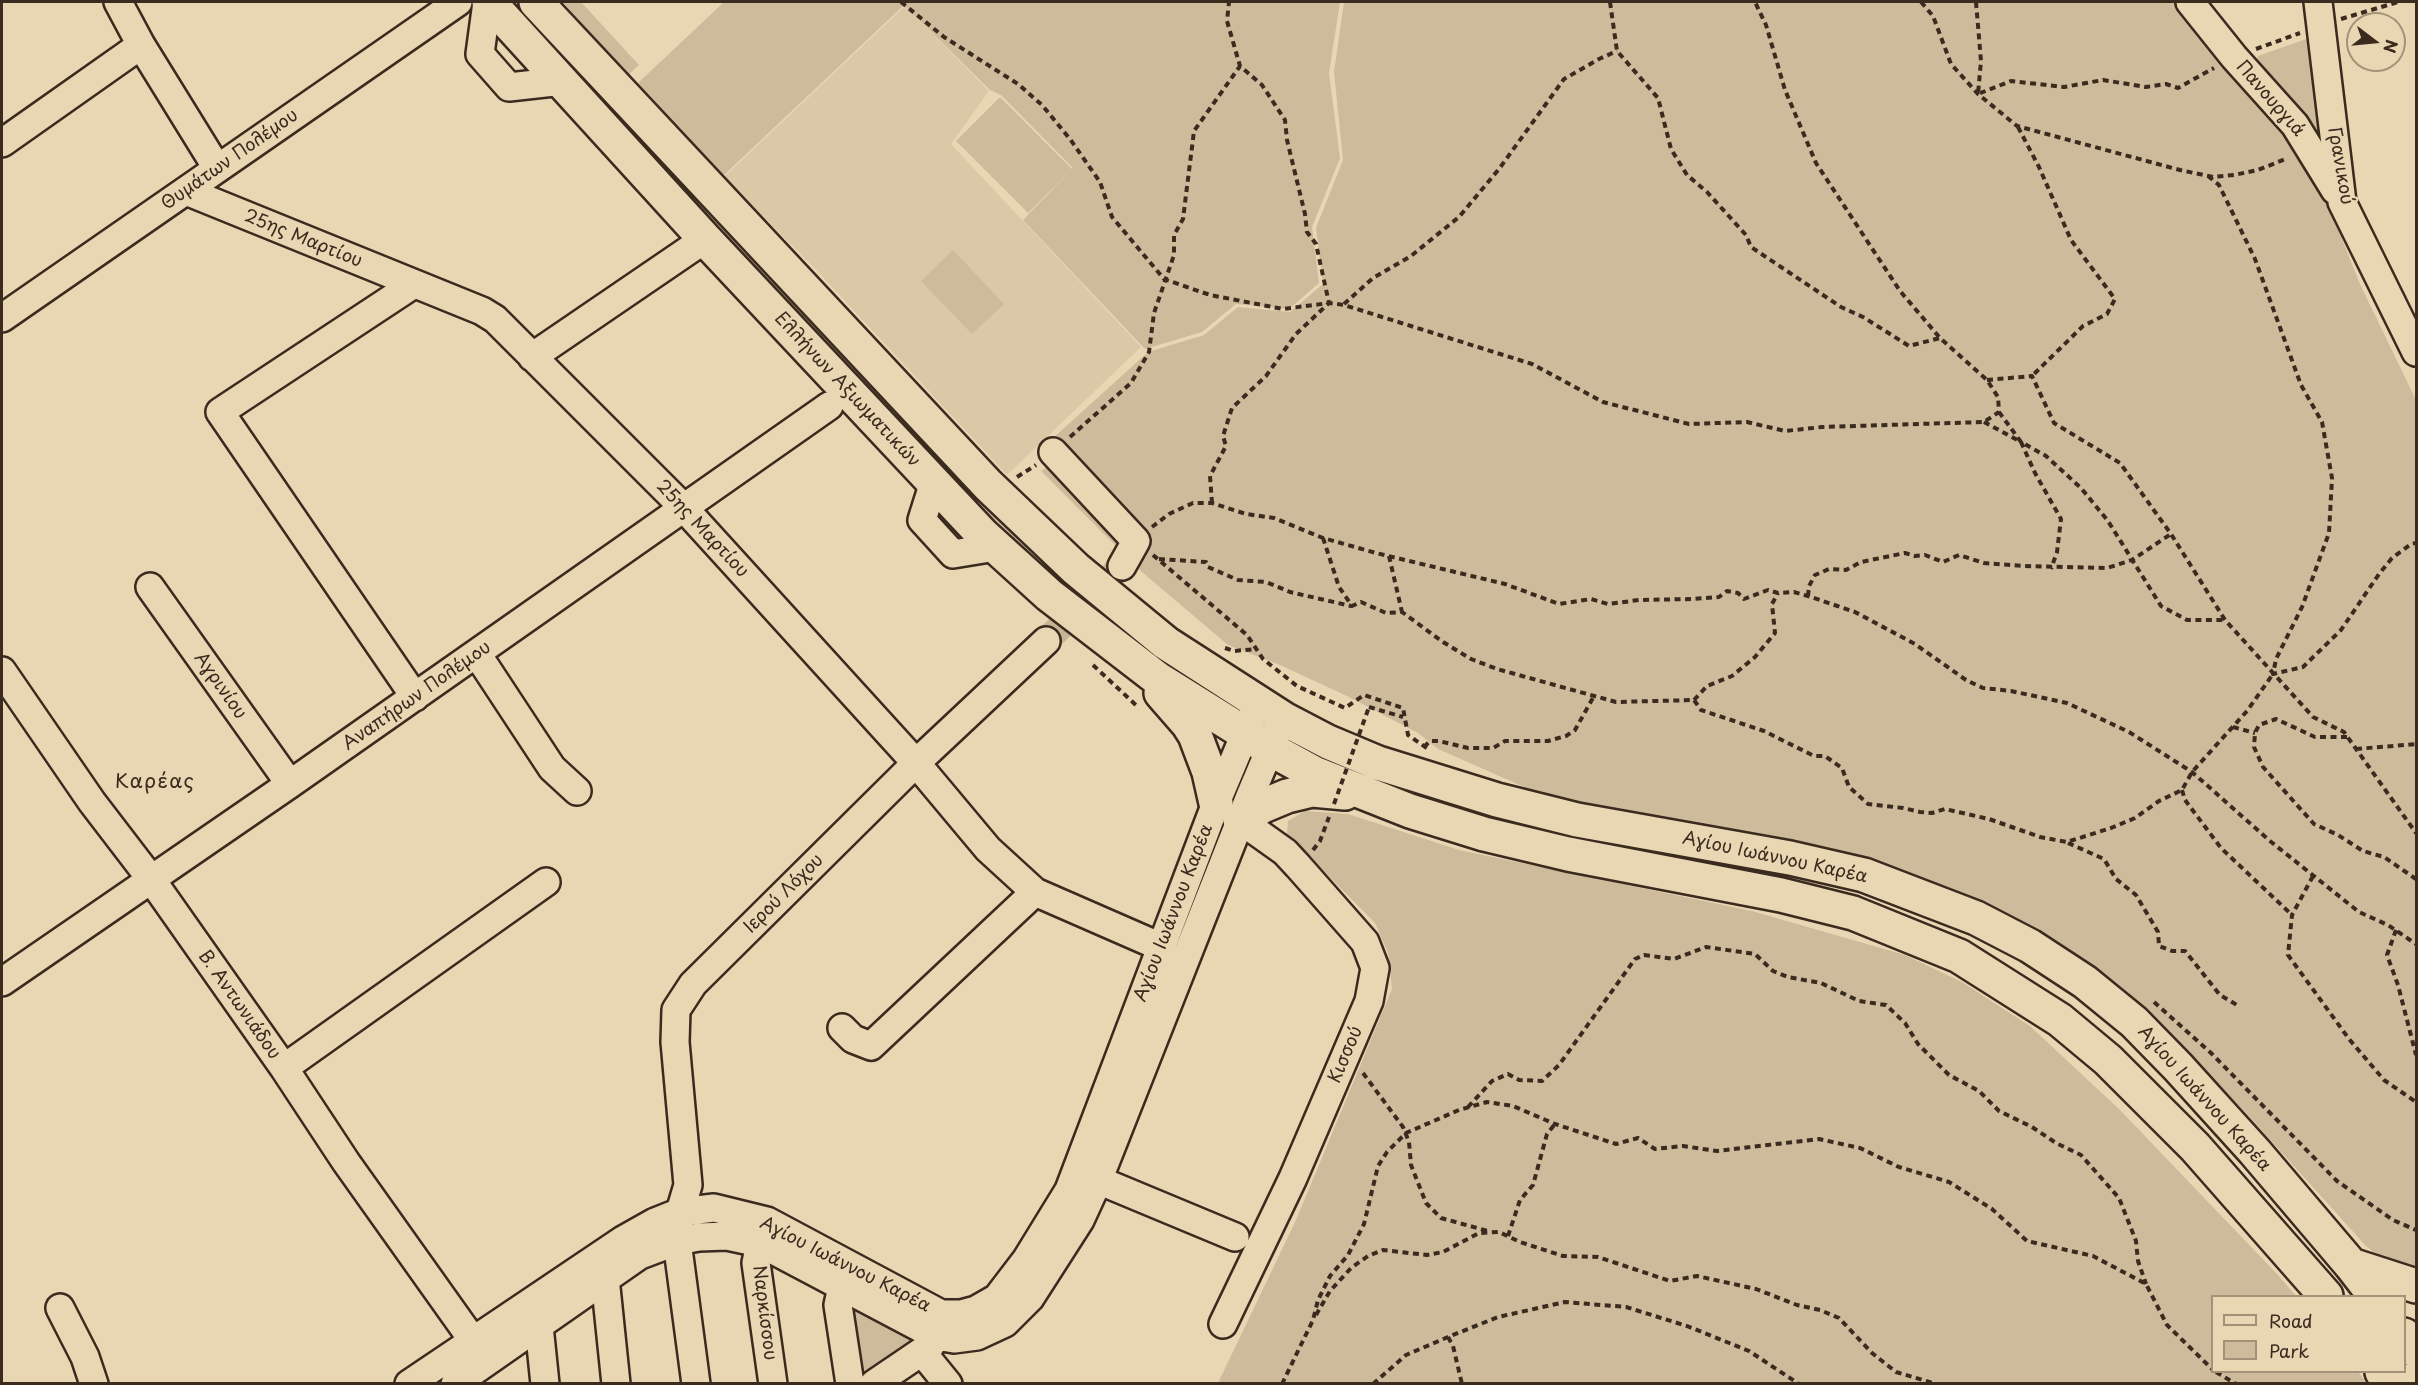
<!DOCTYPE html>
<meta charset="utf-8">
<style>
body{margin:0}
#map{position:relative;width:2418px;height:1385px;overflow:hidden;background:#e9d7b4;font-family:"Playpen Sans",sans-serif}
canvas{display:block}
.frame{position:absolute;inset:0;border:3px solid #3b2a1e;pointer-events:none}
.legend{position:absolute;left:2211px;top:1295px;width:195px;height:78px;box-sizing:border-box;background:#e9d7b4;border:2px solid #a39278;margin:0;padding:8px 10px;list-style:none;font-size:18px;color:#3b2a1e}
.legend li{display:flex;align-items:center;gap:12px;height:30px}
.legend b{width:30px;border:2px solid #a39278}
.north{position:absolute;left:2346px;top:12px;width:60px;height:60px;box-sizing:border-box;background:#e9d7b4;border:2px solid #a39278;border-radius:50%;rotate:106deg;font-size:16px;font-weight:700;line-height:24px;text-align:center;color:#3b2a1e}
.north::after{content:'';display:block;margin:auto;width:21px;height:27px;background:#3b2a1e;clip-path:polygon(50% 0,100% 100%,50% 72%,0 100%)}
</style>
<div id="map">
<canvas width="2418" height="1385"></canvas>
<div class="frame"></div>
<ul class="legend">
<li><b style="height:8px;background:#e9d7b4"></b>Road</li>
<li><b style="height:16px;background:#cdbb9c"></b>Park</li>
</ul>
<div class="north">N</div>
</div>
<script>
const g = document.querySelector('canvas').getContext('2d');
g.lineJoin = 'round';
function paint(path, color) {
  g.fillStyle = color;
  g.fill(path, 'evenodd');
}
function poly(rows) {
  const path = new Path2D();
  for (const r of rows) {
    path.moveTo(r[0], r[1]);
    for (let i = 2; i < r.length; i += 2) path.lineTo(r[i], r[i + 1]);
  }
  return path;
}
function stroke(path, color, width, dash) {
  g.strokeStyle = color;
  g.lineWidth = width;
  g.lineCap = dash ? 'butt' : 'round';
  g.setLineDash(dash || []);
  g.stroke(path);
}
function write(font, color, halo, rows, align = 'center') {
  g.font = font + ' "Playpen Sans",sans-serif';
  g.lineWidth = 4.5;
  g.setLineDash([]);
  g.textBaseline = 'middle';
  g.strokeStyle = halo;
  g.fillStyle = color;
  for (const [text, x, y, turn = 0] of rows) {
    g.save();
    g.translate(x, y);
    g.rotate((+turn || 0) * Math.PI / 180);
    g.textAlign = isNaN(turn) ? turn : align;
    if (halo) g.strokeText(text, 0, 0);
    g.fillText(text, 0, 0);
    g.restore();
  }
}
const built = poly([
 [905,6,989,91,951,144,1141,347,1007,475,816,270,724,177]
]);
const green = poly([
 [508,2,523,2,601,84,1231,700,1238,710,1147,654,1041,567,773,290],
 [563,2,581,2,639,65,628,75],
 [724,2,1340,2,1329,73,1340,158,1312,227,1319,283,1289,309,1236,304,1202,332,1145,349,1023,220,1073,168,1001,95,990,90,904,5,723,176,638,83],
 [1344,2,2175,2,2208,44,2281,119,2324,194,2360,284,2416,400,2416,1274,2386,1262,2366,1246,2245,1112,2173,1037,2108,977,2075,956,1985,912,1658,820,1531,790,1438,749,1418,733,1347,696,1280,665,1228,645,1142,572,1041,471,1066,454,1052,439,1148,352,1204,335,1238,307,1290,312,1323,284,1316,228,1343,160,1334,72],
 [2309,38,2319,141,2256,66,2258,56],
 [1000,97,1072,169,1028,213,956,141],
 [953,250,1004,304,972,334,921,281],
 [1305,811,1348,814,1459,850,1752,911,1905,955,1962,982,2030,1026,2120,1110,2277,1274,2296,1296,2212,1296,2212,1372,2358,1372,2367,1383,1218,1383,1296,1220,1392,989,1388,953,1375,923,1287,834,1288,821],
 [846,1304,920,1342,855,1383]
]);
const minorTunnel = poly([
 [1046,641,1122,566]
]);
const path = poly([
 [901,2,944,37,1018,84,1042,105,1070,139,1100,182,1112,217,1164,279,1210,295,1283,309,1329,303,1344,305,1532,364,1603,402,1689,424,1747,422,1785,431,1822,427,1984,422,1999,412,1998,397,1987,380,1940,338,1900,291,1816,163,1785,90,1766,25,1755,2],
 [1610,2,1617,51,1658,98,1671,149,1687,175,1707,192,1746,235,1751,247,1841,307,1863,317,1909,346,1940,338],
 [1921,2,1933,16,1951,64,1978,94,2017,126,2180,170,2213,177,2234,175,2258,170,2288,158],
 [1976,2,1981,61,1978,94,2011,81,2064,87,2103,80,2146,87,2166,84,2178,88,2214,68],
 [2341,19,2398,2],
 [2256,49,2300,33],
 [2018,127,2039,167,2071,240,2115,299,2107,314,2083,326,2032,376],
 [2208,176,2219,185,2255,259,2301,385,2322,422,2332,478,2329,533,2302,607,2276,659,2273,674,2303,667,2341,630,2379,574,2392,558,2411,544,2416,543],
 [1344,304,1373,278,1411,256,1459,217,1499,169,1564,79,1599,59,1617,51],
 [1987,380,2032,376,2054,423,2120,463,2171,534,2225,620,2313,717,2344,732,2416,833],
 [1999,412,2021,442,2046,456,2081,488,2108,521,2161,606,2187,620,2224,620],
 [1984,422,2021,442,2035,473,2061,519,2057,552,2051,569],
 [1070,437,1131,383,1149,352,1154,313,1174,255,1174,235,1183,219,1194,131,1240,66],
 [1017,477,1036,465],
 [1212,503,1210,476,1226,446,1223,436,1232,408,1266,376,1296,334,1329,303,1316,244,1307,232,1305,214,1287,140,1285,120,1262,85,1240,66,1227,21,1229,2],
 [1152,527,1169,514,1193,503,1212,503,1246,514,1274,518,1323,538,1376,553,1505,584,1559,604,1591,599,1608,604,1639,600,1692,599,1719,597,1727,591,1738,593,1744,599,1768,590,1778,593,1794,592,1808,596,1855,612,1915,644,1966,680,1983,688,2011,691,2067,703,2129,732,2192,772,2270,841,2359,912,2388,925,2416,944],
 [1323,538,1339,587,1352,606,1361,602,1386,613,1402,612,1443,642,1471,659,1497,669,1616,702,1694,700,1701,710,1764,731,1814,756,1825,756,1842,768,1849,787,1868,804,1903,808,1920,812,1932,813,1945,809,1989,819,2040,837,2067,842,2111,828,2135,818,2159,801,2182,790,2192,772,2247,711,2273,674],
 [1153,555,1247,635,1263,659,1297,686,1345,708,1364,695,1403,708,1408,735,1428,749],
 [1389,556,1402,612],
 [1159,559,1206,562,1208,567,1238,580,1266,582,1290,592,1351,606],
 [1808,596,1809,586,1815,575,1829,569,1846,570,1861,562,1905,553,1915,556,1925,555,1943,562,1959,555,1984,563,2024,566,2107,568,2132,560,2171,534],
 [1225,648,1234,651,1256,649],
 [1093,665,1138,707],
 [1694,700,1707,686,1732,676,1755,657,1775,633,1772,604,1778,593],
 [1369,707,1403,717],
 [2233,727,2255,733],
 [2347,737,2315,737,2276,719,2259,725,2255,733,2254,747,2263,767,2314,824,2338,835,2363,851,2384,857,2416,879],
 [1424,747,1430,741,1439,741,1468,748,1493,748,1505,741,1548,741,1566,736,1575,730,1594,696],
 [2356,749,2416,744],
 [2182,790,2185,800,2221,848,2292,915],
 [2068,843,2104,859,2116,879,2136,895,2158,932,2159,946,2172,951,2185,951,2220,995,2237,1005],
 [1313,850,1320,841,1329,817],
 [2313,876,2292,915,2288,955,2349,1039,2384,1080,2416,1102],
 [2396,930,2387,955,2398,985,2416,1055],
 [2154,1002,2211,1053,2337,1181,2393,1220,2416,1230],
 [1363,1073,1403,1127,1409,1142,1411,1165,1426,1203,1441,1218,1488,1231],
 [1468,1107,1492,1081,1508,1074,1519,1080,1542,1081,1559,1065,1635,959,1644,955,1674,959,1706,947,1755,954,1773,971,1788,977,1821,983,1859,1001,1886,1005,1905,1023,1918,1044,1949,1075,1979,1091,1999,1111,2032,1127,2056,1143,2081,1155,2119,1198,2136,1241,2138,1261,2146,1284],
 [1508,1236,1520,1200,1533,1185,1547,1134,1555,1124],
 [1316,1315,1330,1291,1351,1268,1368,1256,1383,1250,1427,1255,1443,1252,1479,1233,1499,1232,1520,1242,1563,1256,1598,1257,1670,1281,1697,1276,1756,1289,1797,1305,1820,1310,1839,1318,1872,1353,1896,1372,1936,1384],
 [1448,1337,1453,1346,1462,1384],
 [2216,1372,2236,1384],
 [1282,1384,1313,1320,1318,1300,1330,1276,1348,1255,1364,1224,1378,1166,1387,1152,1406,1133,1459,1110,1487,1102,1513,1106,1555,1124,1616,1144,1638,1138,1655,1149,1683,1146,1717,1151,1819,1139,1860,1148,1899,1167,1949,1182,1992,1209,2027,1241,2093,1256,2146,1284,2167,1325,2212,1369],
 [1373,1384,1406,1355,1448,1337,1498,1317,1565,1302,1626,1307,1687,1326,1749,1351,1799,1384]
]);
const minor = poly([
 [118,2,141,45,217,168],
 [487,2,480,54,509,87,563,81],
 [2190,2,2234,57,2295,125,2335,190],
 [2318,2,2342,202,2416,352],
 [2,143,141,45],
 [186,191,482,311,495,319,683,507,916,763,988,849,1035,892,1161,947],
 [414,284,220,412,415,697],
 [2,318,458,2],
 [532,357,705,239],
 [1053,452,1136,541,1122,566],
 [934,482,922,520,953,554,996,547],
 [150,587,290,784],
 [477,654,552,768,577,791],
 [2,671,92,802,151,879,284,1068,346,1162,484,1356],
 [2,982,290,784,829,406],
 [842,1028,853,1039,871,1046,1035,892],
 [284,1068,546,882],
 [1098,1180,1235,1237],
 [760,1243,756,1263,773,1384],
 [605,1278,616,1384],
 [842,1287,838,1305,850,1384],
 [60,1308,85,1357,94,1384],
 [1223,1324,1293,1178,1369,1001,1375,968,1365,942,1298,866,1285,852,1240,820],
 [539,1326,545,1384],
 [922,1352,948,1384],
 [409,1384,623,1240,655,1222,680,1212,714,1208,767,1221,941,1314,961,1314,976,1310,997,1298,1026,1260,1069,1190,1216,803,1253,715],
 [455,1384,640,1255,677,1241,699,1237,727,1236,760,1243,936,1336,954,1339,977,1336,1005,1323,1030,1298,1080,1220,1097,1183,1250,796,1278,730],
 [696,1384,677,1241,680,1212,688,1185,675,1042,676,1010,693,984,916,763,1046,641],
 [874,1384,930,1346,936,1336,939,1321],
 [2400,1384,2416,1375]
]);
const major = poly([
 [489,2,705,239,983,535,1049,595,1158,679,1270,749,1314,773,1410,811,1484,834,1568,854,1781,895,1853,913,1959,956,2060,1020,2108,1060,2195,1147,2326,1296],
 [536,2,988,485,1076,569,1166,643,1284,719,1328,742,1378,763,1497,800,1577,820,1790,858,1864,875,1976,918,2030,946,2085,982,2134,1022,2178,1067,2255,1152,2351,1265,2375,1296],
 [1161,693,1188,724,1195,735,1209,772,1216,803],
 [1240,820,1263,806,1287,796,1312,790,1345,793],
 [2351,1265,2416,1286],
 [2404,1335,2416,1351],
 [2382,1372,2390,1384]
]);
const pathBridge = poly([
 [1334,804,1369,707]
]);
const streetNames = [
 ["Πανουργιά",2270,99,49],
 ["Θυµάτων Πολέµου",230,160,-35],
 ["Γρανικού",2340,166,80],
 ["25ης Μαρτίου",303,239,22],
 ["Ελλήνων Αξιωματικών",847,390,47],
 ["25ης Μαρτίου",702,529,47],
 ["Αγρινίου",220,686,55],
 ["Αναπήρων Πολέμου",417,696,-35],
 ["Αγίου Ιωάννου Καρέα",1775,858,12],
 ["Ιερού Λόχου",784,894,-45],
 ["Αγίου Ιωάννου Καρέα",1174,913,-69],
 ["Β. Αντωνιάδου",239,1005,55],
 ["Κισσού",1346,1055,-67],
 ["Αγίου Ιωάννου Καρέα",2204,1099,48],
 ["Αγίου Ιωάννου Καρέα",845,1265,27],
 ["Ναρκίσσου",764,1313,83]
];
const neighbourhoodNames = [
 ["Καρέας",155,782]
];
paint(built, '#dac8a7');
paint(green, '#cdbb9c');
stroke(minorTunnel, '#c6b496', 27, [27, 14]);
stroke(minor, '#3b2a1e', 32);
stroke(major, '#3b2a1e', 38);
stroke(path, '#3b2a1e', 4, [6, 4.5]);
stroke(minor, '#e9d7b4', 27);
stroke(major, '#e9d7b4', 33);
stroke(pathBridge, '#3b2a1e', 4, [6, 4.5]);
write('18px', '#3b2a1e', '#e9d7b4', streetNames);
g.letterSpacing = '1.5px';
write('20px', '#3b2a1e', '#e9d7b4', neighbourhoodNames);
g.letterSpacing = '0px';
</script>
